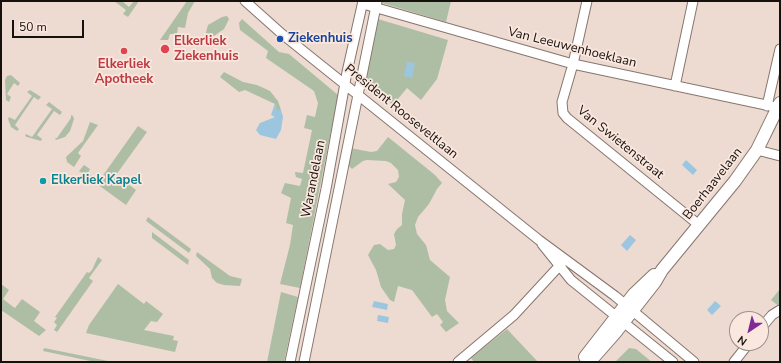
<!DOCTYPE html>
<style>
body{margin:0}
#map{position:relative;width:781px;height:363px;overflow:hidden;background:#eddad1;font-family:"Nunito Sans",sans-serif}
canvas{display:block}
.frame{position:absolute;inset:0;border:2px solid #17110e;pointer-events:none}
.north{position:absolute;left:729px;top:311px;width:40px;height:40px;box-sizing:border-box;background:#fae7de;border:1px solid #9f918b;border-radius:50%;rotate:215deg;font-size:11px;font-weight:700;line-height:16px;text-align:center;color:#17110e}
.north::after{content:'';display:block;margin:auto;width:14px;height:18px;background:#822a97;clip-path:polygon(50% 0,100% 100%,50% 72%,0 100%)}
.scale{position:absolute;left:12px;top:20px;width:72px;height:18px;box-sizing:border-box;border:2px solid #17110e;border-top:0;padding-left:5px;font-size:12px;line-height:14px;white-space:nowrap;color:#17110e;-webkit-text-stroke:3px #fae7de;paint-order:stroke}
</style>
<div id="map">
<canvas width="781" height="363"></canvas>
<div class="frame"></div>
<div class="north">N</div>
<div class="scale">50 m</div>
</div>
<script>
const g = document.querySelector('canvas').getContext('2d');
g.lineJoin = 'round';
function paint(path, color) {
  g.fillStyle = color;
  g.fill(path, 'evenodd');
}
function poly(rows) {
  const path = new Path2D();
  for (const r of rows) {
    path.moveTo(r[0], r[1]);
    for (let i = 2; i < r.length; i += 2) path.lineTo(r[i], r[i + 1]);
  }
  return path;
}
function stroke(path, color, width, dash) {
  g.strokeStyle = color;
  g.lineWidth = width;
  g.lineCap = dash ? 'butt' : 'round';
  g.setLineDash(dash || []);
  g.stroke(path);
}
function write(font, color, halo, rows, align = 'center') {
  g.font = font + ' "Nunito Sans",sans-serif';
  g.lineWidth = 3.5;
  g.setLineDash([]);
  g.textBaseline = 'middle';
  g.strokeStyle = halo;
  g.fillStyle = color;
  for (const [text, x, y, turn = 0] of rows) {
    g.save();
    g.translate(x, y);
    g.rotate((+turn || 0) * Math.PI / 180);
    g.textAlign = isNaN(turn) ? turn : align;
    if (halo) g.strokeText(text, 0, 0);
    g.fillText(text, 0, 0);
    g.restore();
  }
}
const green = poly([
 [114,1,122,1,129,7,134,1,139,1,128,17,123,14,126,10],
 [187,1,195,1,188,13,185,28,178,27,177,34,170,34,168,40,160,40],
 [382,1,451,1,446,22,382,3],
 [222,17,227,16,229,19,224,29,214,36,205,36,208,25],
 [242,19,279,52,289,54,338,95,300,288,280,284,290,245,293,225,286,223,291,198,281,193,285,183,300,186,302,179,296,177,295,173,295,172,303,173,312,130,304,128,307,115,315,117,318,103,314,91,266,58,268,51,240,30,239,23],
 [378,19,448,40,437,79,421,100,407,88,393,105,366,82],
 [224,72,243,82,257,85,270,91,278,101,281,110,276,110,275,104,245,90,239,92,220,77],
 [11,75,20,83,18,86,14,83,7,94,11,97,9,102,6,100,5,80,7,76],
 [30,90,41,97,38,100,34,97,15,125,19,129,17,131,11,127,8,119,9,117,15,120,32,96,27,92],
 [49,102,62,112,60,115,54,111,37,135,42,139,41,141,27,137,25,136,26,134,32,137,52,109,46,105],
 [71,115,73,116,74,119,70,131,65,137,56,140,55,138,57,138,71,118],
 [90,122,98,125,78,153,81,156,74,167,67,162,66,157,83,141],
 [138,126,147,132,116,175,136,190,126,205,79,171,84,165,90,169,88,173,99,181],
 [388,137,435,175,442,183,437,189,429,204,418,217,415,225,417,234,426,245,430,260,450,277,445,300,447,311,459,323,446,332,440,325,443,322,437,314,432,317,412,290,398,286,394,302,390,300,381,287,376,270,368,255,374,245,380,244,388,250,394,249,396,245,394,234,397,229,402,225,402,214,405,200,388,184,396,182,399,177,398,170,391,163,386,161,367,160,363,161,352,169,348,165,350,148,371,152,377,151],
 [148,217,191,249,189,253,146,221],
 [152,232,189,260,188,265,152,238],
 [197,252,230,276,242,279,240,286,224,285,217,283,212,278,210,269,196,256],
 [98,257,102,260,89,278,93,281,57,332,54,330,57,325,54,322,57,318,55,317,87,272,89,273,92,270],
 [1,284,9,290,3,299,12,306,15,308,22,299,40,312,34,321,46,330,39,336,1,310],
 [118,284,144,304,146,301,163,314,157,322,151,321,144,330,174,336,173,340,178,341,175,352,86,333,89,325],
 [780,289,780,307,771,300],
 [281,292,298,297,284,362,267,362],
 [507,329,538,362,474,362,471,358],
 [44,348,113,362,95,362,43,351],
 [629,348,636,349,652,362,615,362]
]);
const water = poly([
 [407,62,415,63,412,78,404,76],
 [275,103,276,110,281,110,283,117,281,130,276,139,260,135,256,130,260,123,275,117,271,115],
 [686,160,697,170,693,175,682,165],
 [630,235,636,240,627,251,621,245],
 [374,301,388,304,387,310,372,307],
 [715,301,721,306,712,315,707,310],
 [378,315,389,317,388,323,377,321]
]);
const minor = poly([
 [245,1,282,34,539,240,615,296,694,362],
 [587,1,573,64,562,102,563,113,567,118,699,225],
 [363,4,573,64,780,108],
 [675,86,693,1],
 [767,106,780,49],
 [757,150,780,156],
 [542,244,571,280,673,362],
 [761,328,772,315,780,310],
 [290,362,326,189,347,72,363,1],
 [304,362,377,1],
 [458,362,514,315,562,263],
 [734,362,749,343]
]);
const major = poly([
 [585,357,634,294,654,275],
 [587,362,593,358,615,333,655,282,662,270,735,181,757,150,780,103]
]);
const markers = [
 [280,39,4,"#1a4fb4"],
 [165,49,5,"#e0444e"],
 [124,51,4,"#e0444e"],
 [43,181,4,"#0f9aa8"]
];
const transitNames = [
 ["Ziekenhuis",288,39]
];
const healthNames = [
 ["Elkerliek",174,42],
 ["Ziekenhuis",174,57],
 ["Elkerliek",124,65,"center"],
 ["Apotheek",124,80,"center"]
];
const streetNames = [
 ["Van Leeuwenhoeklaan",572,48,14],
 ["President Rooseveltlaan",401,112,39],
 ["Van Swietenstraat",620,143,39],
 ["Warandelaan",314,179,-79],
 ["Boerhaavelaan",713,184,-52]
];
const cultureNames = [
 ["Elkerliek Kapel",51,181]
];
paint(green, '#aebea5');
paint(water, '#9cc6df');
stroke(minor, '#87766e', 11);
stroke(major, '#87766e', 14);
stroke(minor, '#fff', 9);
stroke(major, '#fff', 12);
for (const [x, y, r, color] of markers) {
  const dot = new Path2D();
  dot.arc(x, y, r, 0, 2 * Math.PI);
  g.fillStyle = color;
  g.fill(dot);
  stroke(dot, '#fae7de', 1.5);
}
write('bold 13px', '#164399', '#fae7de', transitNames, 'left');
write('bold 13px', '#be3a42', '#fae7de', healthNames, 'left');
write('13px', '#17110e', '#fae7de', streetNames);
write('bold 13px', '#0d838f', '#fae7de', cultureNames, 'left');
</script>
